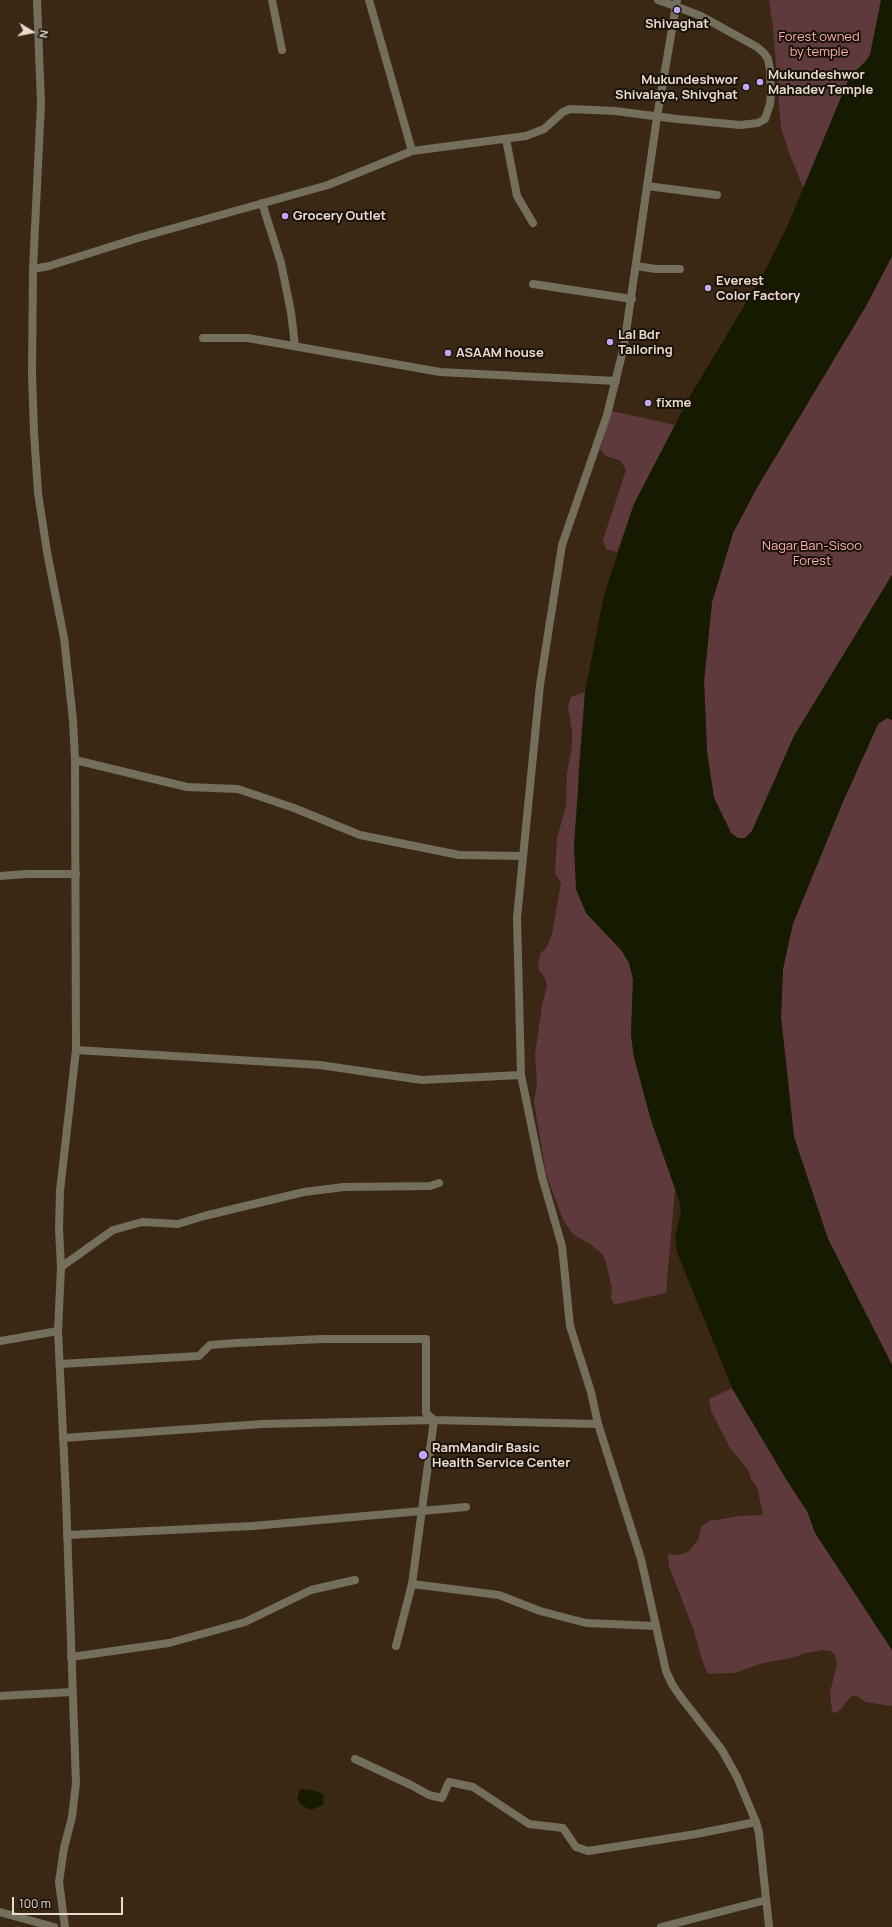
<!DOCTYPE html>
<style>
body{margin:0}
#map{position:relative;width:892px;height:1927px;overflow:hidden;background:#3b2814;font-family:Manrope,sans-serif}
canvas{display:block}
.north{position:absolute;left:12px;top:12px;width:40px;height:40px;-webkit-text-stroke:3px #1b130a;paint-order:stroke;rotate:100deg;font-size:11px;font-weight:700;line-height:16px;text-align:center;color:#e7dace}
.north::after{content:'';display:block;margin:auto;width:14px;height:18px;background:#e7dace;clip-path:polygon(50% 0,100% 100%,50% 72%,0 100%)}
.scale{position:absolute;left:12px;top:1897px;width:111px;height:18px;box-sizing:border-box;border:2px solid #e7dace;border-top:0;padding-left:5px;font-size:12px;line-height:14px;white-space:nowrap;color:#e7dace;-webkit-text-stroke:3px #1b130a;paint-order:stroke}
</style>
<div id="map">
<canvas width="892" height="1927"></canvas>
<div class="north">N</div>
<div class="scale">100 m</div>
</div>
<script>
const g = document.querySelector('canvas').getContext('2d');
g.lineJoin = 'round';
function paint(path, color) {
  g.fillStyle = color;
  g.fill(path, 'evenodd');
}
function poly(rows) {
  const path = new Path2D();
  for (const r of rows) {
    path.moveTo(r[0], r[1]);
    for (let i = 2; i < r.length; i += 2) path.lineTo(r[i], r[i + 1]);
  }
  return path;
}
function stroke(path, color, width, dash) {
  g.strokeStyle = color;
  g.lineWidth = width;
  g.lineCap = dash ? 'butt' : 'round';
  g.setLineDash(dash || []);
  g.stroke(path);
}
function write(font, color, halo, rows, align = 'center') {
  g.font = font + ' Manrope,sans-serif';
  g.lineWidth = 4;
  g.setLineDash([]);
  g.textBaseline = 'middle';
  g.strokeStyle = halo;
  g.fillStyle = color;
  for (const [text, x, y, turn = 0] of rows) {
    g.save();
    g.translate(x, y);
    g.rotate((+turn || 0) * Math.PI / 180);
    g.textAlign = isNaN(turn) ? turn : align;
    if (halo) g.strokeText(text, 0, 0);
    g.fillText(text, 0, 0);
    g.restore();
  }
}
const green = poly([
 [769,0,881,0,870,55,865,62,851,75,847,83,804,189,789,153,781,127,773,28],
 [892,256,892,575,794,736,752,831,745,838,738,838,731,833,714,798,707,752,704,681,712,602,733,533,755,491,866,306],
 [612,411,675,425,634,504,617,552,606,549,603,540,626,470,621,461,606,456,600,449],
 [585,692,578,774,586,913,622,951,629,963,633,979,631,1035,634,1057,651,1120,675,1189,666,1293,617,1304,614,1304,611,1299,612,1289,606,1262,602,1254,590,1244,574,1235,564,1222,546,1174,534,1102,537,1083,535,1055,542,1006,547,986,545,978,539,970,538,965,540,954,547,947,552,934,561,883,555,873,557,838,566,806,567,773,572,747,572,731,568,707,571,697],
 [887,718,892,720,892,1365,828,1239,794,1137,781,1017,783,969,792,924,842,804,878,724],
 [732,1388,786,1479,807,1511,816,1533,892,1650,892,1706,865,1702,857,1696,851,1696,840,1710,835,1713,832,1712,830,1692,837,1665,835,1655,831,1651,823,1650,806,1653,791,1658,763,1663,735,1673,708,1674,702,1660,694,1631,669,1566,668,1554,679,1555,688,1552,698,1540,701,1527,709,1521,740,1516,763,1515,757,1487,751,1479,748,1470,730,1448,711,1411,709,1399]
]);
const water = poly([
 [881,0,892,0,892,256,866,306,755,491,733,533,712,602,704,681,707,752,714,798,731,833,738,838,745,838,752,831,794,736,892,575,892,720,887,718,878,724,842,804,793,924,783,969,781,1017,794,1137,828,1239,892,1365,892,1650,815,1533,807,1511,786,1479,732,1388,697,1302,677,1252,675,1237,681,1211,679,1200,651,1120,634,1057,631,1035,633,979,629,963,622,951,586,913,576,889,574,845,585,692,604,595,634,504,690,396,764,273,787,227,847,83,851,75,865,62,870,55],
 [300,1789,312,1790,323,1794,324,1804,311,1810,301,1805,297,1798]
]);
const minor = poly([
 [272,0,282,50],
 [369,0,412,151],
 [506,139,517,196,533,223],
 [647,186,717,195],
 [262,203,281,263,291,312,295,346],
 [636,266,656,269,680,269],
 [33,269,49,266,138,238,328,185,412,151,526,136,544,129,563,112,570,109,615,111,677,119,740,125,758,123,765,119,770,104,771,93,770,69,768,59,764,53,757,47,701,16,675,6],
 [533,284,632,299],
 [203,338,248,338,440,372,616,381],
 [75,760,187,787,238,789,294,808,360,835,459,855,523,856],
 [0,876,26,874,76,874],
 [76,1050,320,1065,422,1080,521,1075],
 [61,1267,113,1230,142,1222,178,1224,204,1216,304,1192,344,1187,430,1186,439,1183],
 [0,1341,58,1331],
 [60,1364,199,1356,210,1345,236,1343,323,1339,426,1339,426,1413,434,1420],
 [63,1438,262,1424,434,1420],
 [67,1535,253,1526,466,1507],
 [412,1584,434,1420,598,1424],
 [396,1646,412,1584,499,1595,540,1611,586,1623,656,1626],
 [71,1657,169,1643,245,1622,311,1590,355,1580],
 [0,1696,72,1692],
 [355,1759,411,1785,429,1795,442,1798,449,1782,473,1787,529,1824,563,1828,576,1847,588,1851,696,1834,756,1822]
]);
const tertiary = poly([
 [37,0,41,103,33,269,32,374,34,432,38,493,47,552,64,638,73,720,75,760,76,1050,60,1191,59,1229,61,1267,58,1331,66,1497,76,1783,72,1817,64,1848,59,1882,65,1927],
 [658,0,675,6],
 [677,0,657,117,624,346,607,415,562,545,540,685,517,918,521,1075,542,1177,562,1246,570,1326,591,1392,598,1424,641,1559,666,1671,672,1684,680,1696,722,1750,737,1777,756,1822,759,1833,769,1927],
 [0,1912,54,1927],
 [661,1927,766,1900]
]);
const markers = [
 [677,10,4,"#c0a8f3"],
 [760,82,4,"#c0a8f3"],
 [746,87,4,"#c0a8f3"],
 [285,216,4,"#c0a8f3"],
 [708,288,4,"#c0a8f3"],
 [610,342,4,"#c0a8f3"],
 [448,353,4,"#c0a8f3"],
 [648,403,4,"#c0a8f3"],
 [423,1455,5,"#c0a8f3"]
];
const poiNames = [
 ["Shivaghat",677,24,"center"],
 ["Mukundeshwor",768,75],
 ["Mahadev Temple",768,90],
 ["Mukundeshwor",738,80,"right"],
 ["Shivalaya, Shivghat",738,95,"right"],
 ["Grocery Outlet",293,216],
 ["Everest",716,281],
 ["Color Factory",716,296],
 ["Lal Bdr",618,335],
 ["Tailoring",618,350],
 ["ASAAM house",456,353],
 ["fixme",656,403],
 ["RamMandir Basic",432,1448],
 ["Health Service Center",432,1463]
];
const parkNames = [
 ["Forest owned",819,37],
 ["by temple",819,52],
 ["Nagar Ban-Sisoo",812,546],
 ["Forest",812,561]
];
paint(green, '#5e3a3d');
paint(water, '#161a00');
stroke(minor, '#746e5d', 8);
stroke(tertiary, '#746e5d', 8);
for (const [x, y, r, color] of markers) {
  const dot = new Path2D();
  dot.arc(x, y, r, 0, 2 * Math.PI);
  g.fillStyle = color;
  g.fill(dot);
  stroke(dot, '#1b130a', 1.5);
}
write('bold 13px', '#e7dace', '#1b130a', poiNames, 'left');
write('13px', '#faadb2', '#1b130a', parkNames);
</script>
